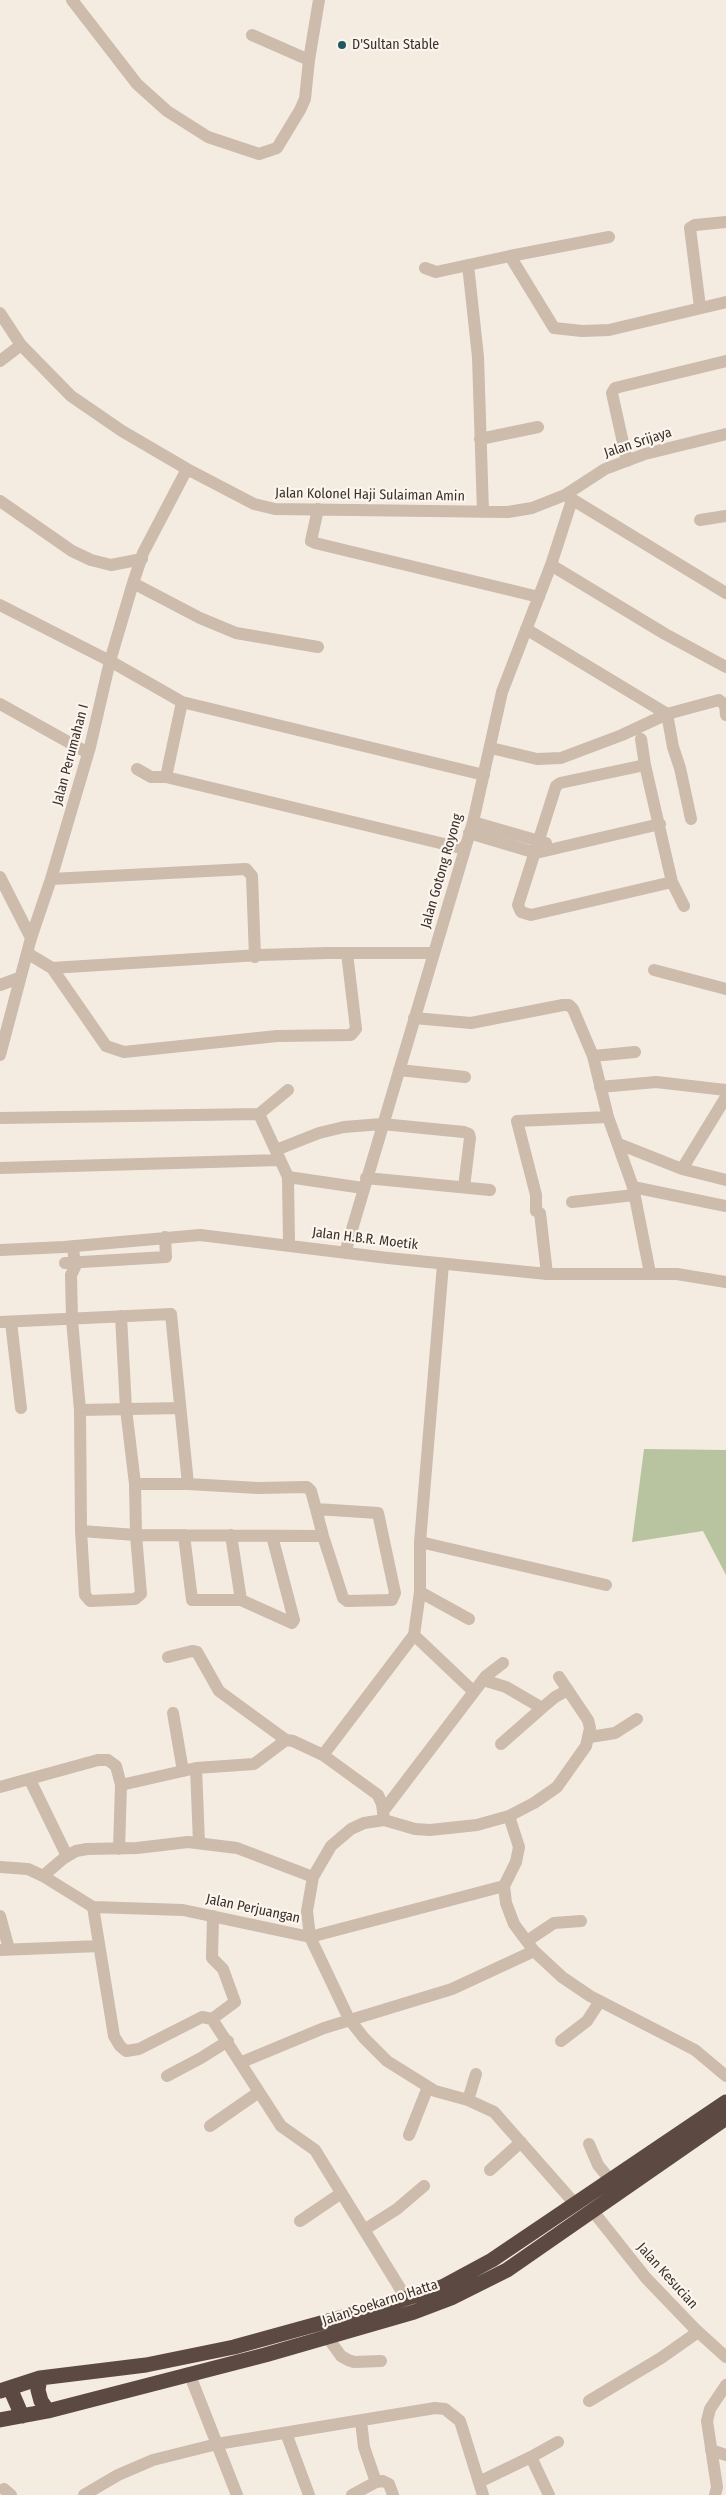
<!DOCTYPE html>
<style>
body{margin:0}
canvas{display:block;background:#f4ebe1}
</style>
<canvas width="726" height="2495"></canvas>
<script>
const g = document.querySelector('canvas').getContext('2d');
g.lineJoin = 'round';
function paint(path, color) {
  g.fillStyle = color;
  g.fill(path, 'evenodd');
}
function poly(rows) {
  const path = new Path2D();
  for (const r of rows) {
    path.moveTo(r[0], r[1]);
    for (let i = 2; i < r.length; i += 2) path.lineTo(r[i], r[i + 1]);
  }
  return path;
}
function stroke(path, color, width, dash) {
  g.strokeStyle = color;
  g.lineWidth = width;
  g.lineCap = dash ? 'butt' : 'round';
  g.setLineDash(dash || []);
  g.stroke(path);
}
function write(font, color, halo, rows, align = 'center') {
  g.font = font + ' "Fira Sans Condensed",sans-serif';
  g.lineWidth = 4.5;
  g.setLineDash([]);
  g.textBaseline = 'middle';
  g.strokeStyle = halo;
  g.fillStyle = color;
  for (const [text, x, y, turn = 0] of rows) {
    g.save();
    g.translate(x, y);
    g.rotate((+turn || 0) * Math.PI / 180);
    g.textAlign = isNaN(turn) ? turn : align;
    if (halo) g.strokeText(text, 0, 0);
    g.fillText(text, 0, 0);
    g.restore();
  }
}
const green = poly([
 [644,1449,726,1450,726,1575,703,1531,632,1542]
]);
const minor = poly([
 [72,0,137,84,167,111,208,137,259,154,277,148,300,110,305,99,309,60,252,35],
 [309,60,319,0],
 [510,256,609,237],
 [468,265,478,357,483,512],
 [425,268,436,272,510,256,554,328,582,331,609,330,726,302],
 [700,307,690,228,695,225,726,222],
 [0,313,21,345,71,396,122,431,187,469,254,504,275,509,508,512,532,508,565,495,605,469,645,454,726,434],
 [0,361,21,345],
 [480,439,538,427],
 [627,461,612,393,615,388,726,361],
 [565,495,726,593],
 [0,501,72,551,91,560,111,565,142,559],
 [318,509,311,541,315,543,539,597],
 [700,520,726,516],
 [551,565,665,634,726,667],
 [133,583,200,618,236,633,318,647],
 [0,605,110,661,182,702,484,775],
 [526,629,667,714,719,700,725,705,726,715],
 [182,702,166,777,465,849],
 [0,704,88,753],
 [641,739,645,765],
 [491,748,537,759,561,758,622,735,667,714,673,747,680,768,691,819],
 [137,769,151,777,166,777],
 [473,822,546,843],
 [469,833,536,853,660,824],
 [0,877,31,938],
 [51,879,246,869,252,876,255,957],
 [672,882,531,915,521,912,518,905,556,786,560,783,645,765,672,882,684,906],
 [27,953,52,968,106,1046,124,1052,277,1036,351,1035,356,1029,347,953],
 [52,968,259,955,328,953,433,953],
 [654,970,726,989],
 [0,985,19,978],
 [414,1018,471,1023,563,1005,569,1005,573,1009,593,1056,608,1117,633,1187,650,1273],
 [0,1055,31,938,51,879,90,747,110,661,133,583,143,553,187,469],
 [593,1056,635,1052],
 [399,1070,465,1077],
 [600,1087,656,1082,726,1090],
 [259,1114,288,1090],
 [0,1118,259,1114,288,1177,289,1245],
 [619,1144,682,1169,726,1180],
 [276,1150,319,1133,344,1127,382,1124,464,1132,469,1134,470,1138,464,1187],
 [0,1168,280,1160],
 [682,1169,726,1097],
 [288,1177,363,1188],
 [366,1178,490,1190],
 [633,1187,726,1206],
 [572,1202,634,1195],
 [73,1247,75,1267,71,1275,72,1320,80,1410,81,1531,85,1595,90,1601,135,1599,141,1594,136,1535,135,1484,126,1409,121,1316],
 [0,1250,64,1247,200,1235,388,1258,547,1274,677,1274,726,1282],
 [345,1253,473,822,502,692,551,565,572,500],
 [65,1263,166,1257,165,1237],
 [547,1274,540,1213,536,1211,536,1195,517,1121,608,1117],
 [0,1322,171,1314,188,1484],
 [11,1322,21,1408],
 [80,1410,180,1408],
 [135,1484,188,1484,258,1488,307,1487,311,1491,316,1509,323,1536,343,1598,347,1601,392,1600,395,1593,378,1513,316,1509],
 [81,1531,136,1535,323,1536],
 [184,1535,192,1600,241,1600,292,1623,294,1620,272,1536],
 [231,1535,241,1600],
 [420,1542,443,1264],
 [420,1592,469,1619],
 [414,1635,474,1692],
 [168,1657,192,1651,197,1652,219,1691,286,1740],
 [559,1677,588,1720,590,1728,586,1746,557,1787,534,1803,509,1816,477,1825,430,1830,415,1829,384,1820,364,1823,351,1829,331,1846,313,1877,307,1911,310,1937,349,2019,364,2038,387,2061,435,2091,468,2100,494,2112,576,2205],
 [483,1680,506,1687,542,1708,555,1697,568,1690],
 [173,1713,183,1771],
 [590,1737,615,1733,637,1719],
 [501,1744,542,1708],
 [323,1755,414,1635,420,1592,420,1542,606,1585],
 [196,1768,254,1764,286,1740,293,1741,323,1755,378,1795,382,1804,384,1820],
 [30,1780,67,1856],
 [121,1785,196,1768,199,1843],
 [0,1787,98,1760,108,1760,116,1766,121,1785,119,1849],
 [384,1810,486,1676,503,1663],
 [509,1816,519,1847,516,1862,504,1886,506,1903,514,1924,534,1951,562,1977,590,1996,695,2050,726,2076],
 [0,1867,28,1869,43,1876,93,1907,183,1910,310,1937,504,1886],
 [43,1876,64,1858,76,1851,87,1849,137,1848,188,1842,237,1848,313,1877],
 [93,1907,114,2036,120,2046,126,2051,139,2049,202,2017,212,2019,281,2126,315,2150,406,2298],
 [0,1916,9,1949],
 [527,1941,554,1923,581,1921],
 [0,1950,99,1946],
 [212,2019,235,2002,223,1969,212,1958,213,1916],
 [561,2041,587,2021,600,2001],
 [242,2062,324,2028,452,1989,534,1951],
 [167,2076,201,2058,228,2041],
 [468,2100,476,2074],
 [210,2126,259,2092],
 [409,2135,428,2087],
 [589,2144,598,2165,611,2181],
 [490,2170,521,2142],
 [592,2210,646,2278,695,2329,726,2357],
 [300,2221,340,2194],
 [364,2230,397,2209,424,2186],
 [328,2338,341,2356,348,2360,354,2362,381,2361],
 [189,2373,237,2495],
 [589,2401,661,2358,698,2332],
 [361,2421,364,2447,376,2482],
 [286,2433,309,2495],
 [711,2450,726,2455],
 [531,2457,558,2442],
 [479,2482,531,2457,549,2495],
 [4,2489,11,2495],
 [84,2495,118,2475,153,2460,217,2444,435,2408,445,2409,460,2421,483,2495],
 [352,2495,376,2482,383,2481,389,2484,393,2495],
 [715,2495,717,2487,707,2421,710,2409,726,2385]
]);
const highway = poly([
 [40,2378,38,2390,41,2401,48,2411],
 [10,2388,22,2416],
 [0,2391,40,2378,146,2365,234,2347,372,2309,442,2287,492,2260,726,2102],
 [0,2420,48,2411,265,2355,414,2312,451,2298,507,2270,726,2118]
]);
const markers = [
 [342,45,5,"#1f5a5e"]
];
const poiNames = [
 ["D'Sultan Stable",352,45]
];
const streetNames = [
 ["Jalan Srijaya",638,443,-18],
 ["Jalan Kolonel Haji Sulaiman Amin",370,495,1],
 ["Jalan Perumahan I",71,755,-75],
 ["Jalan Gotong Royong",442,871,-74],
 ["Jalan H.B.R. Moetik",365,1239,7],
 ["Jalan Perjuangan",253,1909,12],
 ["Jalan Kesucian",667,2276,48],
 ["Jalan Soekarno Hatta",380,2303,-18]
];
paint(green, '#b8c4a0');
stroke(minor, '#cdbbac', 12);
stroke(highway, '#5c4a42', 15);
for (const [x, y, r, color] of markers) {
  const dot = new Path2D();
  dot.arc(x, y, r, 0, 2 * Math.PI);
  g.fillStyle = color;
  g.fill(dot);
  stroke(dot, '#fbf5ee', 2);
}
write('14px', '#3b302b', '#fbf5ee', poiNames, 'left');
write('14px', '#3b302b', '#fbf5ee', streetNames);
</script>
